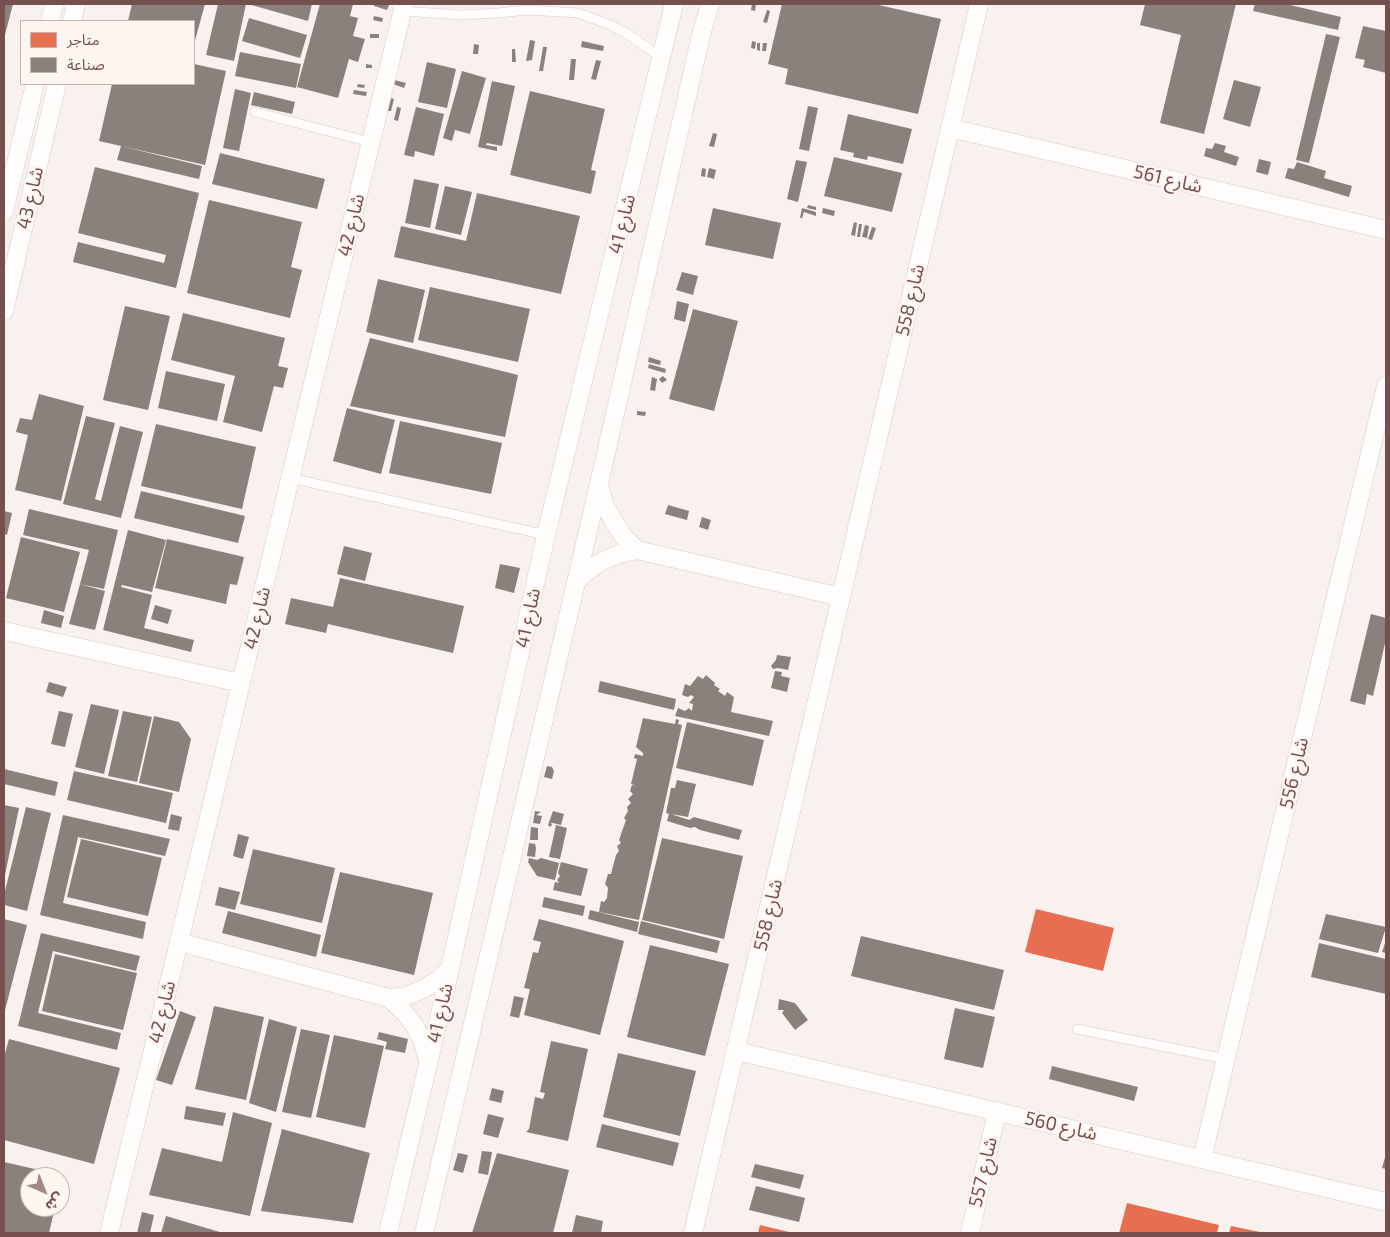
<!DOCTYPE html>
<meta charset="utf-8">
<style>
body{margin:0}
#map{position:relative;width:1390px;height:1237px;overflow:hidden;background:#f8f1ee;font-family:"Exo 2","Noto Sans Arabic",sans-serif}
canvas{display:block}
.frame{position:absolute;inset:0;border:5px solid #75504f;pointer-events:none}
.legend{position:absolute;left:20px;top:20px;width:175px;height:65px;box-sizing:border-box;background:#fef5f1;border:1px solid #c7b3b0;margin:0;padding:6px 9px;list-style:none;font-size:15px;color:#75504f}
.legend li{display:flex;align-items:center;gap:10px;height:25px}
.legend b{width:25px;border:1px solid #c7b3b0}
.north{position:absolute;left:20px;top:1167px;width:50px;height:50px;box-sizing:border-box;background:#fef5f1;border:1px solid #c7b3b0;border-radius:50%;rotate:136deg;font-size:14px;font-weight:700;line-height:20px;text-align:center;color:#75504f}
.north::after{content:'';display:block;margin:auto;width:18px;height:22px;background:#a38887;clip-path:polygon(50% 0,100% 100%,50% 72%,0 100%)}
</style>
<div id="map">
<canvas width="1390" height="1237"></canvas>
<div class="frame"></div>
<ul class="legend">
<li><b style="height:14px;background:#e76f51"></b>متاجر</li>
<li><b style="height:14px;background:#8a817c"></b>صناعة</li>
</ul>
<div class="north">ش</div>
</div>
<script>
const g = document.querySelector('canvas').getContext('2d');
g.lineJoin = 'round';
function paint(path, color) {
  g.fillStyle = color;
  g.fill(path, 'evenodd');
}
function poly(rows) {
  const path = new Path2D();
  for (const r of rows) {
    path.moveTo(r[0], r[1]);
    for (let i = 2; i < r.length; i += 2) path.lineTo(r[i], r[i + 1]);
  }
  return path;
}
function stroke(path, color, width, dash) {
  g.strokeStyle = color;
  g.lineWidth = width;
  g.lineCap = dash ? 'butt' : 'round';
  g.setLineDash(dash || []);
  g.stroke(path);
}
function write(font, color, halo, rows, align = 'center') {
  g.font = font + ' "Exo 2","Noto Sans Arabic",sans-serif';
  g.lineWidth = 5;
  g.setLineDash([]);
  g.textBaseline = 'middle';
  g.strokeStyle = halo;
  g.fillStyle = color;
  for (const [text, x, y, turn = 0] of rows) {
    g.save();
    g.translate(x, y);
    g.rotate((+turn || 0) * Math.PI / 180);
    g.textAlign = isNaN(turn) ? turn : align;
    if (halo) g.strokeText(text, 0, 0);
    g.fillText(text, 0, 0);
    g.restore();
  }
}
const shops = poly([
 [1036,909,1114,928,1103,971,1025,952],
 [1127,1203,1219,1225,1217,1233,1119,1233],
 [760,1225,793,1233,758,1233],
 [1231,1226,1260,1232,1260,1233,1229,1233]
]);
const industry = poly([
 [4,4,13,4,4,39],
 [132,4,205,4,194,44,194,21,128,21],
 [218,4,246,4,234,61,206,55],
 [248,4,312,4,308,21],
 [320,4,353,4,350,16,358,18,353,36,365,39,358,62,349,59,338,98,297,87],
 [374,4,384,4,389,5,387,10,374,6],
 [752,4,756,4,755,11,751,10],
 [782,4,874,4,941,19,918,114,785,84,788,69,768,64],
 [1145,4,1236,4,1204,134,1160,123,1181,35,1140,25],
 [1255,4,1286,4,1341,17,1338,30,1253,11],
 [767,10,770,11,767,23,763,22],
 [374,16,383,18,382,22,373,20],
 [249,18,307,35,300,58,242,41],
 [1363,26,1386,31,1386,73,1363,67,1365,60,1355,58],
 [370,34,379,34,379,38,370,38],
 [1326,34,1340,37,1309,163,1296,160],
 [530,40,535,41,532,60,526,61],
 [582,41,604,46,603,51,581,47],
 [752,41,756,42,755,49,751,48],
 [757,43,760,43,760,51,757,50],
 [763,43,767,43,766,51,762,51],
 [474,44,479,45,478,54,473,54],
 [543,47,547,47,543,71,539,71],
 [512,49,515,49,516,62,512,62],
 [240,52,301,64,296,88,235,76],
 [571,59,576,59,574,80,569,80],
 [596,60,601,61,596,80,591,79],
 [427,62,456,69,447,108,418,102],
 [194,64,226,71,205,165,99,141,112,84,194,84],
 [366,64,372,65,372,68,366,68],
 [462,71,486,78,470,134,455,130,452,141,443,138],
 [394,80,406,83,404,88,393,84],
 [1234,80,1261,87,1250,127,1223,119],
 [492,81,515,86,502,146,487,143,486,145,497,147,497,151,478,147],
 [358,84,365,85,364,88,357,87],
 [235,89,251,93,239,151,223,148],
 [354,90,367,92,366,96,353,94],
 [530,91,605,109,591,170,596,171,591,194,510,175],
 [254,92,295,102,292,114,251,105],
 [390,98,394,99,391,111,387,111],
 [808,106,818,108,809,151,799,149],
 [397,107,401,108,398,121,394,120],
 [416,107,444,114,434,156,415,151,414,157,404,155],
 [848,114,912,129,903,164,868,156,867,160,853,157,854,153,840,150],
 [713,133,717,134,714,147,709,146],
 [1215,143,1226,146,1224,152,1239,157,1236,166,1204,156,1206,148,1212,149],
 [121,146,202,166,199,179,117,160],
 [220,153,325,179,317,209,212,184],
 [834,157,902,173,892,212,824,196],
 [1259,159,1271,162,1268,175,1256,172],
 [796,160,807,162,798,202,787,199],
 [1297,162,1326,171,1324,178,1352,186,1349,197,1285,178,1288,168,1294,169],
 [95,167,199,193,176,288,73,262,78,242,164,263,166,255,78,233],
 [702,168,706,169,705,177,701,176],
 [709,168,716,170,714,179,707,177],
 [414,179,439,184,430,228,405,223],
 [445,186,472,192,461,235,435,229],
 [477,193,580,216,561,294,394,257,401,226,466,241],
 [209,200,302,222,291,267,302,270,290,318,187,293],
 [808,205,816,207,816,210,807,208],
 [713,208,781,223,773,259,705,245],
 [802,208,816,212,816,216,804,212,802,218,800,218],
 [823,208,835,211,834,216,822,213],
 [854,222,857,223,855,236,851,235],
 [859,224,862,224,860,237,857,237],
 [865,225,869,226,867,238,862,237],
 [872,227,876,228,872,240,868,239],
 [682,272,698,276,693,295,676,290],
 [378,279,425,290,413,343,366,332],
 [430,287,530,309,518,362,418,340],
 [677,301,689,304,685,322,674,319],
 [125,306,170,316,148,410,103,400],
 [693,309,738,321,714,411,669,399],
 [183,313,285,338,278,366,288,368,283,388,274,386,262,432,223,422,235,376,171,360],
 [370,338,518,375,505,437,350,406],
 [649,357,661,361,660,365,648,362],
 [649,364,666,369,665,373,648,368],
 [166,371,225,384,217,421,158,408],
 [663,376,667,380,662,383,659,379],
 [652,377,657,379,655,391,650,390],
 [39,394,84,406,61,501,15,490,28,435,16,432,20,418,32,420],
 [347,408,395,420,381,474,333,461],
 [637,411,646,412,645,416,637,415],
 [86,416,115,423,95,499,101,501,120,426,143,432,121,518,63,504],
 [400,421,502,443,491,494,389,473],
 [156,424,256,447,242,509,141,486],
 [141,491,245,516,238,543,134,518],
 [668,505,689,511,687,520,665,514],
 [29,509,118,530,104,589,80,584,89,550,23,535],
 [4,511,12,513,7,535,4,534],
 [702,517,711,520,708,530,699,527],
 [128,530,166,540,152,592,122,585,121,587,152,595,144,628,194,640,191,652,103,630],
 [21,537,80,552,64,612,6,598],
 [167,539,244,557,237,585,230,584,226,604,155,588],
 [344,546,372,553,365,581,337,574],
 [500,564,520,568,514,593,495,588],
 [340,578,464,606,453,653,328,624,326,633,285,624,291,598,333,607],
 [80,584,105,591,95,630,69,624],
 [155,605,172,610,168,624,151,619],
 [44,610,64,616,61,628,41,623],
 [1371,614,1386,618,1386,639,1373,696,1367,694,1365,705,1350,701],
 [777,655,791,657,788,670,778,668,773,669,771,666,776,660],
 [775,671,782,672,781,676,790,678,787,692,771,688],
 [706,675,715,683,714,685,720,689,718,691,725,696,727,692,734,697,731,712,773,721,769,736,675,716,678,708,685,711,689,708,692,711,693,704,689,703,694,697,691,695,688,697,682,695,685,684,690,686,698,676,703,679],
 [600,681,676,699,674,710,598,692],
 [49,682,67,687,63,697,46,692],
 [91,704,119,710,104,774,75,767],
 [59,711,73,714,65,747,51,744],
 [123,711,152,717,137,782,108,776],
 [154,716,179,722,191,739,179,792,139,783],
 [643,718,675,724,676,719,679,720,678,724,682,725,639,920,599,912,601,901,604,902,607,898,608,888,605,884,608,874,611,874,616,855,619,851,617,846,621,843,619,840,626,820,624,818,628,811,627,807,631,803,628,799,633,794,630,791,632,785,637,786,631,784,637,759,634,758,635,754,643,756,643,753,636,747],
 [687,722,764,740,753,786,676,768],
 [547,766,552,767,554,771,552,779,544,777],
 [4,769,58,782,55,796,4,784],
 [74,771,173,793,166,823,67,800],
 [677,780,696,784,688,817,671,814,689,820,694,817,742,830,739,840,700,830,695,827,690,828,667,821,669,814,666,813,671,788,675,788],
 [4,805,19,808,5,875,4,875],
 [26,807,51,813,27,911,4,905,4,895],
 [535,811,541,812,536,815,542,816,540,824,533,823],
 [553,811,564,814,561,825,553,823,551,823,552,825,550,827,548,825],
 [171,814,182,817,179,831,168,829],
 [63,815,170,839,165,856,78,837,63,903,146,922,143,939,40,915],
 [556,825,567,828,560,859,549,857],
 [531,827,538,828,538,840,530,840],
 [238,834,249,837,243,859,233,856],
 [662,838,743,856,724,939,642,920],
 [81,839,162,858,148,916,67,897],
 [529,843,535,844,536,848,535,857,527,856],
 [253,849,335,868,322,923,240,904],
 [529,858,537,860,541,858,559,863,555,880,537,876,528,862],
 [561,862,588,869,581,896,553,890,555,882,559,883,557,880,560,876,558,873],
 [340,872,433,893,414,975,321,953],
 [219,887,240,892,235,910,215,905],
 [544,897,585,906,583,916,542,907],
 [590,910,639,922,637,932,588,919],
 [228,911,321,935,316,957,222,933],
 [1326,914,1386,927,1378,953,1319,939],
 [4,919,27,925,4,1014],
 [539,919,624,941,600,1035,524,1015,530,989,524,988,533,952,538,953,541,942,533,940],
 [641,921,720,941,717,953,638,934],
 [41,933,140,956,136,971,53,951,38,1013,121,1033,117,1050,18,1026],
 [861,936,1004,970,994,1010,851,976],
 [1386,940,1386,953,1382,952],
 [1319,943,1386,959,1386,994,1311,977],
 [650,945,729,964,705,1056,627,1037],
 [55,954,137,973,123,1030,42,1011],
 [514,996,524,998,519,1018,510,1016],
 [779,999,795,1003,808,1020,795,1030,782,1013,784,1010,778,1010],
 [214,1006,264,1017,246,1100,195,1089],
 [955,1008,995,1017,983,1068,944,1059],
 [180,1011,196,1017,172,1085,156,1080],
 [269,1019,297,1027,276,1112,249,1103],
 [301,1029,330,1035,311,1118,282,1112],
 [379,1032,408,1039,405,1053,385,1049,387,1042,377,1039],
 [334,1035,384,1046,365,1128,316,1117],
 [9,1039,120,1068,94,1164,4,1140,4,1057],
 [551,1041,588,1049,568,1141,526,1132,529,1129,535,1097,543,1099,545,1093,540,1092],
 [618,1053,696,1071,680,1136,603,1117],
 [1052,1066,1138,1087,1134,1101,1049,1079],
 [492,1088,504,1091,501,1103,489,1100],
 [186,1106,226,1113,223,1126,184,1119],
 [233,1112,272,1123,250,1216,149,1195,162,1148,222,1162],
 [488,1114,504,1118,498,1138,483,1134],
 [602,1124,679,1143,673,1166,596,1147],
 [282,1129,370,1153,353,1223,261,1211],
 [482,1151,492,1152,488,1175,478,1173],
 [458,1153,468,1155,463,1173,453,1170],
 [497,1153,569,1170,553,1233,472,1233],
 [1386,1154,1386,1169,1382,1168],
 [4,1162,65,1176,62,1177,61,1184,60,1177,30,1177,30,1207,55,1207,49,1233,4,1233],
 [755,1164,804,1175,800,1189,751,1177],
 [756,1186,805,1198,799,1222,749,1210],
 [142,1212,154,1215,150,1233,137,1233],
 [576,1215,603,1221,601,1233,572,1233],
 [166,1216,223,1233,161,1233]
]);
const lane = poly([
 [402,11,460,15,498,13,527,10,578,13,608,24,626,33,662,58],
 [255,112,370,142],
 [290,478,546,535],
 [1077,1029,1226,1059]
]);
const street = poly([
 [50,21,54,4],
 [72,21,76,4],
 [950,128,1386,230],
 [4,212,35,84],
 [4,311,57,84],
 [599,484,604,503,613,520,623,536,637,550],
 [577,581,590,569,604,560,620,554,637,550,841,597],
 [4,631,241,683],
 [179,942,389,998,407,996,423,989,438,980,450,968],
 [389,998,403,1011,415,1026,423,1043,428,1060],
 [736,1051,1386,1202],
 [1202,1159,1386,386],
 [109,1233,404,4],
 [388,1233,441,1009,546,535,674,4],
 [424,1233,599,484,701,35,710,4],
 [693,1233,979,4],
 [970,1233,997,1111]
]);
const streetNames = [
 ["شارع 561",1168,179,13],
 ["شارع 43",30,198,-77],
 ["شارع 41",622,224,-76],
 ["شارع 42",351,225,-77],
 ["شارع 558",910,300,-77],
 ["شارع 42",257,618,-77],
 ["شارع 41",528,618,-78],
 ["شارع 556",1294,773,-77],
 ["شارع 558",768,915,-77],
 ["شارع 42",162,1012,-77],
 ["شارع 41",440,1013,-77],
 ["شارع 560",1061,1126,13],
 ["شارع 557",983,1172,-77]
];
paint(shops, '#e76f51');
paint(industry, '#8a817c');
stroke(lane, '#d6ccca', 10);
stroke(street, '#d6ccca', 19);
stroke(lane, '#fefdfc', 9);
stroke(street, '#fefdfc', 18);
write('19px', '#75504f', '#fef5f1', streetNames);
</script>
